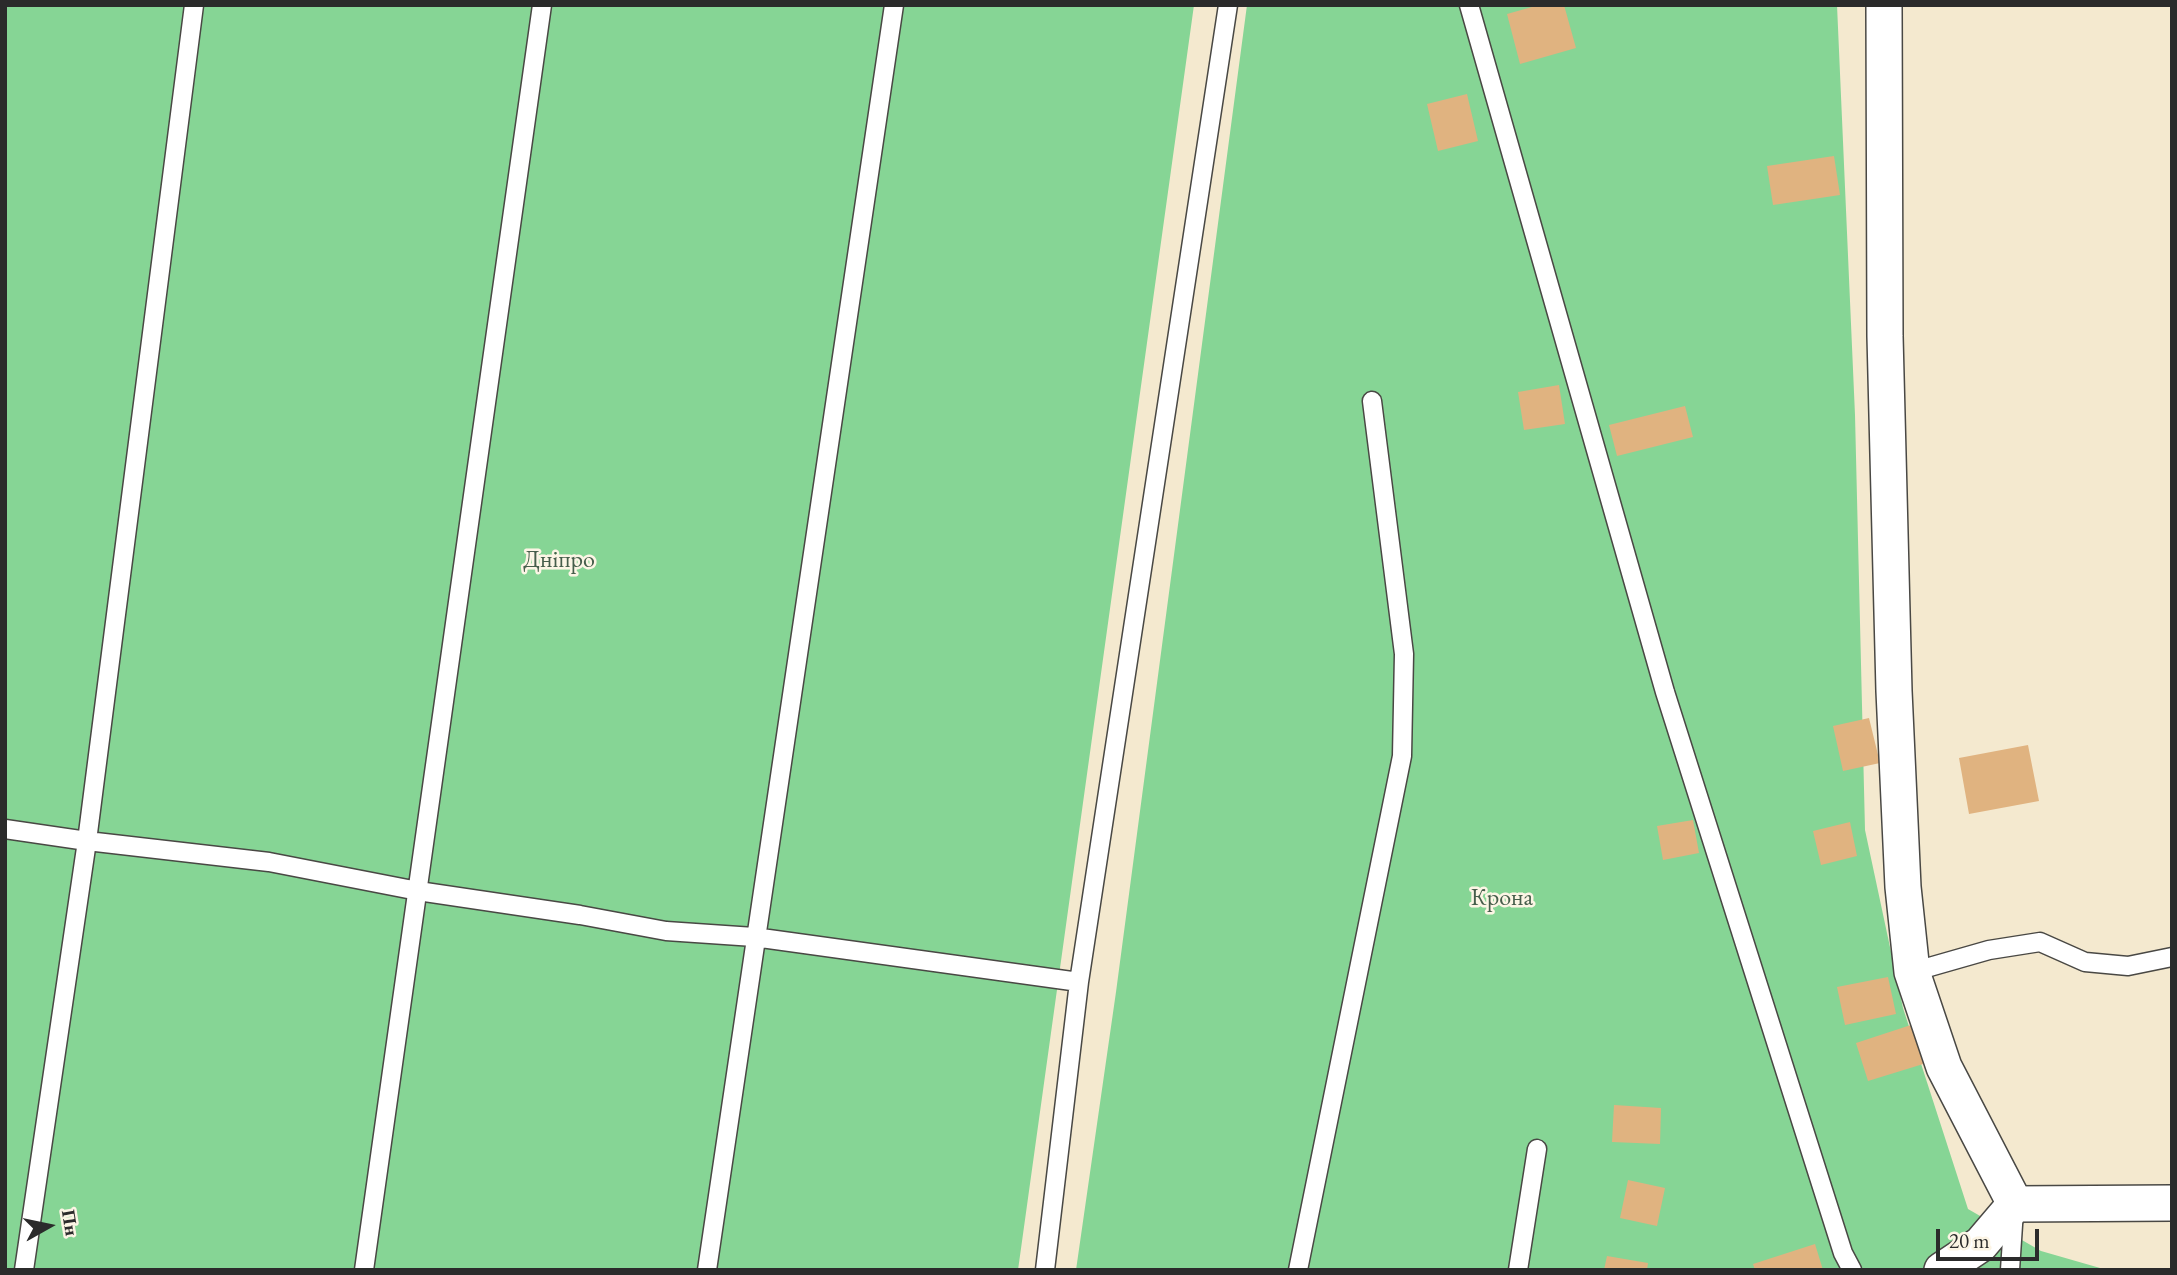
<!DOCTYPE html>
<meta charset="utf-8">
<style>
body{margin:0}
#map{position:relative;width:2177px;height:1275px;overflow:hidden;background:#f4e9cf;font-family:"EB Garamond",serif}
canvas{display:block}
.frame{position:absolute;inset:0;border:7px solid #2b2b2b;pointer-events:none}
.north{position:absolute;left:14px;top:1191px;width:70px;height:70px;-webkit-text-stroke:5px #fcf5e5;paint-order:stroke;rotate:81deg;font-size:19px;font-weight:700;line-height:28px;text-align:center;color:#2b2b2b}
.north::after{content:'';display:block;margin:auto;width:24px;height:32px;background:#2b2b2b;clip-path:polygon(50% 0,100% 100%,50% 72%,0 100%)}
.scale{position:absolute;left:1936px;top:1229px;width:103px;height:32px;box-sizing:border-box;border:4px solid #2b2b2b;border-top:0;padding-left:9px;font-size:21px;line-height:24px;white-space:nowrap;color:#2b2b2b;-webkit-text-stroke:5px #fcf5e5;paint-order:stroke}
</style>
<div id="map">
<canvas width="2177" height="1275"></canvas>
<div class="frame"></div>
<div class="north">Пн</div>
<div class="scale">20 m</div>
</div>
<script>
const g = document.querySelector('canvas').getContext('2d');
g.lineJoin = 'round';
function paint(path, color) {
  g.fillStyle = color;
  g.fill(path, 'evenodd');
}
function poly(rows) {
  const path = new Path2D();
  for (const r of rows) {
    path.moveTo(r[0], r[1]);
    for (let i = 2; i < r.length; i += 2) path.lineTo(r[i], r[i + 1]);
  }
  return path;
}
function stroke(path, color, width, dash) {
  g.strokeStyle = color;
  g.lineWidth = width;
  g.lineCap = dash ? 'butt' : 'round';
  g.setLineDash(dash || []);
  g.stroke(path);
}
function write(font, color, halo, rows, align = 'center') {
  g.font = font + ' "EB Garamond",serif';
  g.lineWidth = 5;
  g.setLineDash([]);
  g.textBaseline = 'middle';
  g.strokeStyle = halo;
  g.fillStyle = color;
  for (const [text, x, y, turn = 0] of rows) {
    g.save();
    g.translate(x, y);
    g.rotate((+turn || 0) * Math.PI / 180);
    g.textAlign = isNaN(turn) ? turn : align;
    if (halo) g.strokeText(text, 0, 0);
    g.fillText(text, 0, 0);
    g.restore();
  }
}
const green = poly([
 [5,5,1194,5,1018,1270,5,1270],
 [1247,5,1837,5,1855,415,1865,830,1903,1008,1968,1209,2041,1251,2107,1270,1076,1270,1116,992]
]);
const building = poly([
 [1539,5,1564,5,1576,48,1520,64,1507,14],
 [1467,94,1478,141,1438,151,1427,104],
 [1834,156,1840,195,1773,205,1767,166],
 [1559,385,1565,424,1524,430,1518,392],
 [1685,406,1693,437,1617,456,1609,425],
 [1869,718,1880,763,1843,771,1833,726],
 [2028,745,2039,801,1969,814,1959,758],
 [1693,820,1699,853,1663,860,1657,826],
 [1850,822,1857,856,1821,865,1813,831],
 [1888,977,1896,1014,1845,1025,1837,987],
 [1920,1022,1933,1061,1868,1081,1856,1043],
 [1614,1105,1661,1108,1660,1144,1612,1142],
 [1628,1180,1665,1188,1657,1226,1620,1218],
 [1815,1244,1823,1270,1755,1270,1753,1264],
 [1607,1256,1648,1263,1647,1270,1604,1270]
]);
const service = poly([
 [1469,5,1665,692,1843,1253,1852,1270],
 [5,829,87,841,269,862,418,891,580,915,666,931,754,937,1079,982],
 [1912,972,1989,950,2040,942,2085,962,2128,966,2172,957],
 [24,1270,87,841,194,5],
 [364,1270,542,5],
 [707,1270,894,5],
 [1045,1270,1079,982,1228,5],
 [1298,1270,1402,756,1404,654,1372,401],
 [1518,1270,1537,1149],
 [2010,1270,2014,1210]
]);
const minor = poly([
 [1884,5,1885,336,1894,691,1903,887,1912,972,1944,1067,2015,1204],
 [1942,1270,1981,1244,2015,1204,2172,1203]
]);
const parkNames = [
 ["Дніпро",559,560],
 ["Крона",1502,898]
];
paint(green, '#86d595');
paint(building, '#e0b380');
stroke(service, '#494844', 21);
stroke(minor, '#494844', 38);
stroke(service, '#fff', 18);
stroke(minor, '#fff', 35);
write('24px', '#465e4b', '#fcf5e5', parkNames);
</script>
